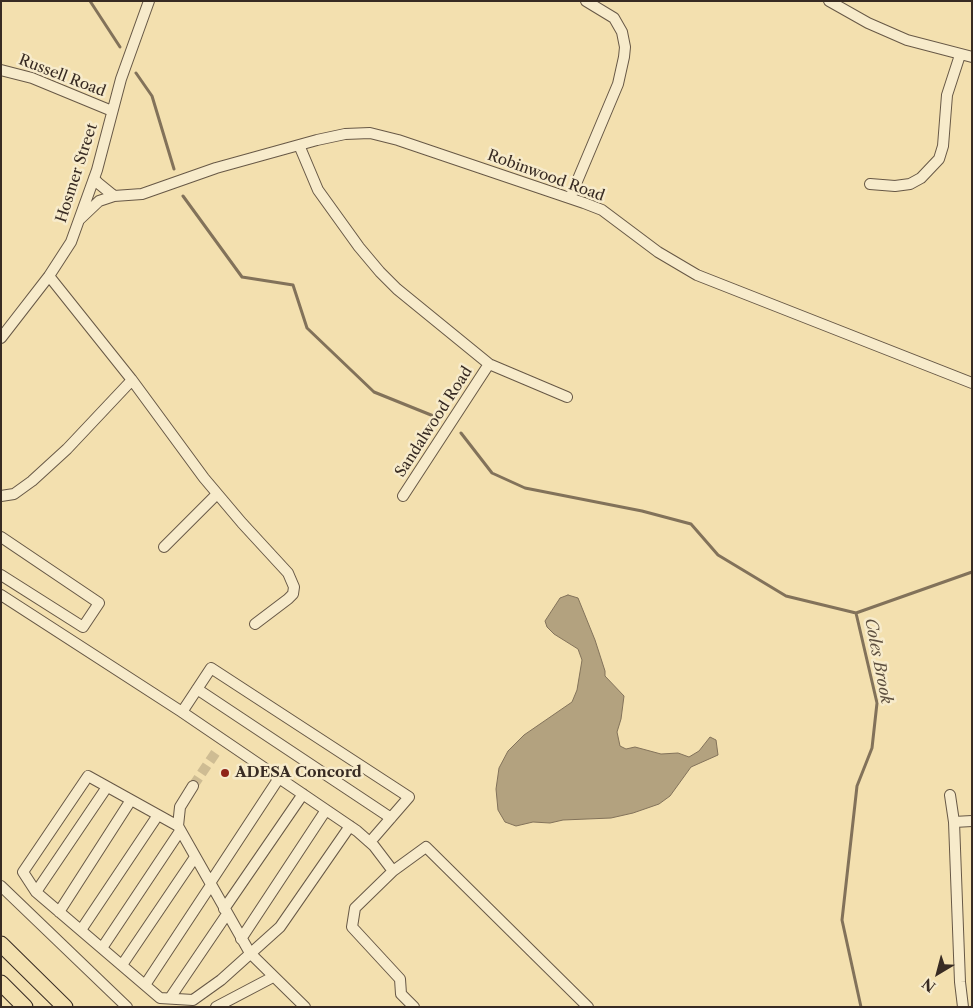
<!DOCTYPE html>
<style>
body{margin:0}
#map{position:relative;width:973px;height:1008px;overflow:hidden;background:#f3e0af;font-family:"Libre Caslon Text",serif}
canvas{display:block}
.frame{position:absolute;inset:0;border:2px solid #382b23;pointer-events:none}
.north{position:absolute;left:913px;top:948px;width:50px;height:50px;-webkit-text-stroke:4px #f7ebcb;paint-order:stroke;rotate:217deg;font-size:14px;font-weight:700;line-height:20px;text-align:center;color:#382b23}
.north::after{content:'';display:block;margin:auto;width:18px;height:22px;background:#382b23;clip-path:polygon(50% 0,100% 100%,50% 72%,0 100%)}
</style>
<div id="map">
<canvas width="973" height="1008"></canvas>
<div class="frame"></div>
<div class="north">N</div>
</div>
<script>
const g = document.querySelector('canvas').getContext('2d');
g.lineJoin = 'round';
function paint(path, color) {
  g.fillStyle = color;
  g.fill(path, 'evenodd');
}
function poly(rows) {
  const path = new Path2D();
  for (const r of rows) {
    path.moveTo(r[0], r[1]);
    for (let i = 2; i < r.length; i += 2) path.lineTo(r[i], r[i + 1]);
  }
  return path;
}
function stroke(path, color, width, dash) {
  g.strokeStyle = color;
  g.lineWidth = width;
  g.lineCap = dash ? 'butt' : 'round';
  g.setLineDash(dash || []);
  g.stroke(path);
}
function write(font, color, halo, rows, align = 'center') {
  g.font = font + ' "Libre Caslon Text",serif';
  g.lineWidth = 5;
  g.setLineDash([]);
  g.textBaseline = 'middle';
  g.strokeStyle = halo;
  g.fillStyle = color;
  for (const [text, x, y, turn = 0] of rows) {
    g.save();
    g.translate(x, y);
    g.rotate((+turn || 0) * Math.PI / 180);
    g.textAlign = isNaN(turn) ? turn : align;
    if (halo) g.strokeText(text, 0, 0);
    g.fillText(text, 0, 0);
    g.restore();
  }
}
const water = poly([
 [568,595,578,598,595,640,605,671,605,676,624,696,621,719,617,732,620,746,626,749,635,747,661,754,678,753,689,757,699,751,710,737,716,740,718,755,691,767,670,796,659,804,633,813,611,818,563,820,550,823,533,822,516,826,505,822,498,810,496,789,499,768,508,751,524,735,572,702,577,690,582,660,578,649,554,634,547,627,545,621,560,598,568,595]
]);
const stream = poly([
 [90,1,120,47],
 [136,73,152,96,174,169],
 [183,196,242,277,293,285,307,328,374,392,436,417],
 [461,433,492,473,525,488,642,511,691,524,718,555,786,596,856,613,877,703,872,748,857,786,842,920,861,1007],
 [856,613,972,572]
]);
const minorTunnel = poly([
 [193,786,218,749]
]);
const minor = poly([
 [829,1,868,23,907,40,972,57],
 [1,70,32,78,112,111],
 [299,145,318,190,359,247,380,272,397,289,489,364,567,397],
 [94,178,98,183,114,196],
 [870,184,895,186,910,184,921,178,939,159,943,146,947,95,960,55],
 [570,198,618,84,624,57,625,47,622,32,614,18,586,1],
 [79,220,99,201,114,196,142,194,216,168,317,140,345,134,370,133,398,140,584,203,602,210,658,252,697,275,972,383],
 [49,276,132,380],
 [1,338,49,276,71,242,97,170,121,79,149,1],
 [1,496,14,494,32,481,67,449,132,380,204,478,242,523,288,573,294,587,293,594,288,599,255,624],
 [403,496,489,364],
 [1,537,99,603,83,627,1,575],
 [164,547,217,494],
 [1,595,182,712,357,831,374,846,393,871,426,847,588,1007],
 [197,689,391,818],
 [182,712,211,668,409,797,370,842],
 [193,786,180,807,178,826,250,953,305,1007],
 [950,795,954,822,960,982,963,1007],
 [954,822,972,821],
 [178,826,88,776,23,872,36,892,160,998,193,1000,221,980,280,927,350,826],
 [393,871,355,908,352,927,400,979,401,994,414,1007],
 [210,883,279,778],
 [1,886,127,1007],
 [36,892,107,787],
 [224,909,303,794],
 [59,912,131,800],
 [81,930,158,815],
 [241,939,326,810],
 [102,948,180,831],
 [122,965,195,857],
 [145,985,211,885],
 [170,998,227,914],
 [216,1007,273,977]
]);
const highway = poly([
 [1,944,65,1007],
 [1,983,25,1007]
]);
const markers = [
 [225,773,5,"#8f2418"]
];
const streetNames = [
 ["Russell Road",62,76,21],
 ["Hosmer Street",77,173,-72],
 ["Robinwood Road",546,176,20],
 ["Sandalwood Road",434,422,-57]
];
const poiNames = [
 ["ADESA Concord",235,773]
];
const waterNames = [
 ["Coles Brook",878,661,79]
];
paint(water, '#b3a27f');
stroke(water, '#82725a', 1);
stroke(stream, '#82725a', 3);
stroke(minorTunnel, '#cebc93', 10, [10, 5]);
stroke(minor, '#675846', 12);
stroke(highway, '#382b23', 17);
stroke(minor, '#f7ebcb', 10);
stroke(highway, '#f3e0af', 15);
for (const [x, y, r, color] of markers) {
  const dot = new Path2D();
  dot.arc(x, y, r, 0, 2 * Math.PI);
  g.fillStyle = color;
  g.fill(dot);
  stroke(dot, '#f7ebcb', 2);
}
write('15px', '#382b23', '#f7ebcb', streetNames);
write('bold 15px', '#382b23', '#f7ebcb', poiNames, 'left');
write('italic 16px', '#5d4f3f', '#f7ebcb', waterNames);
</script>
